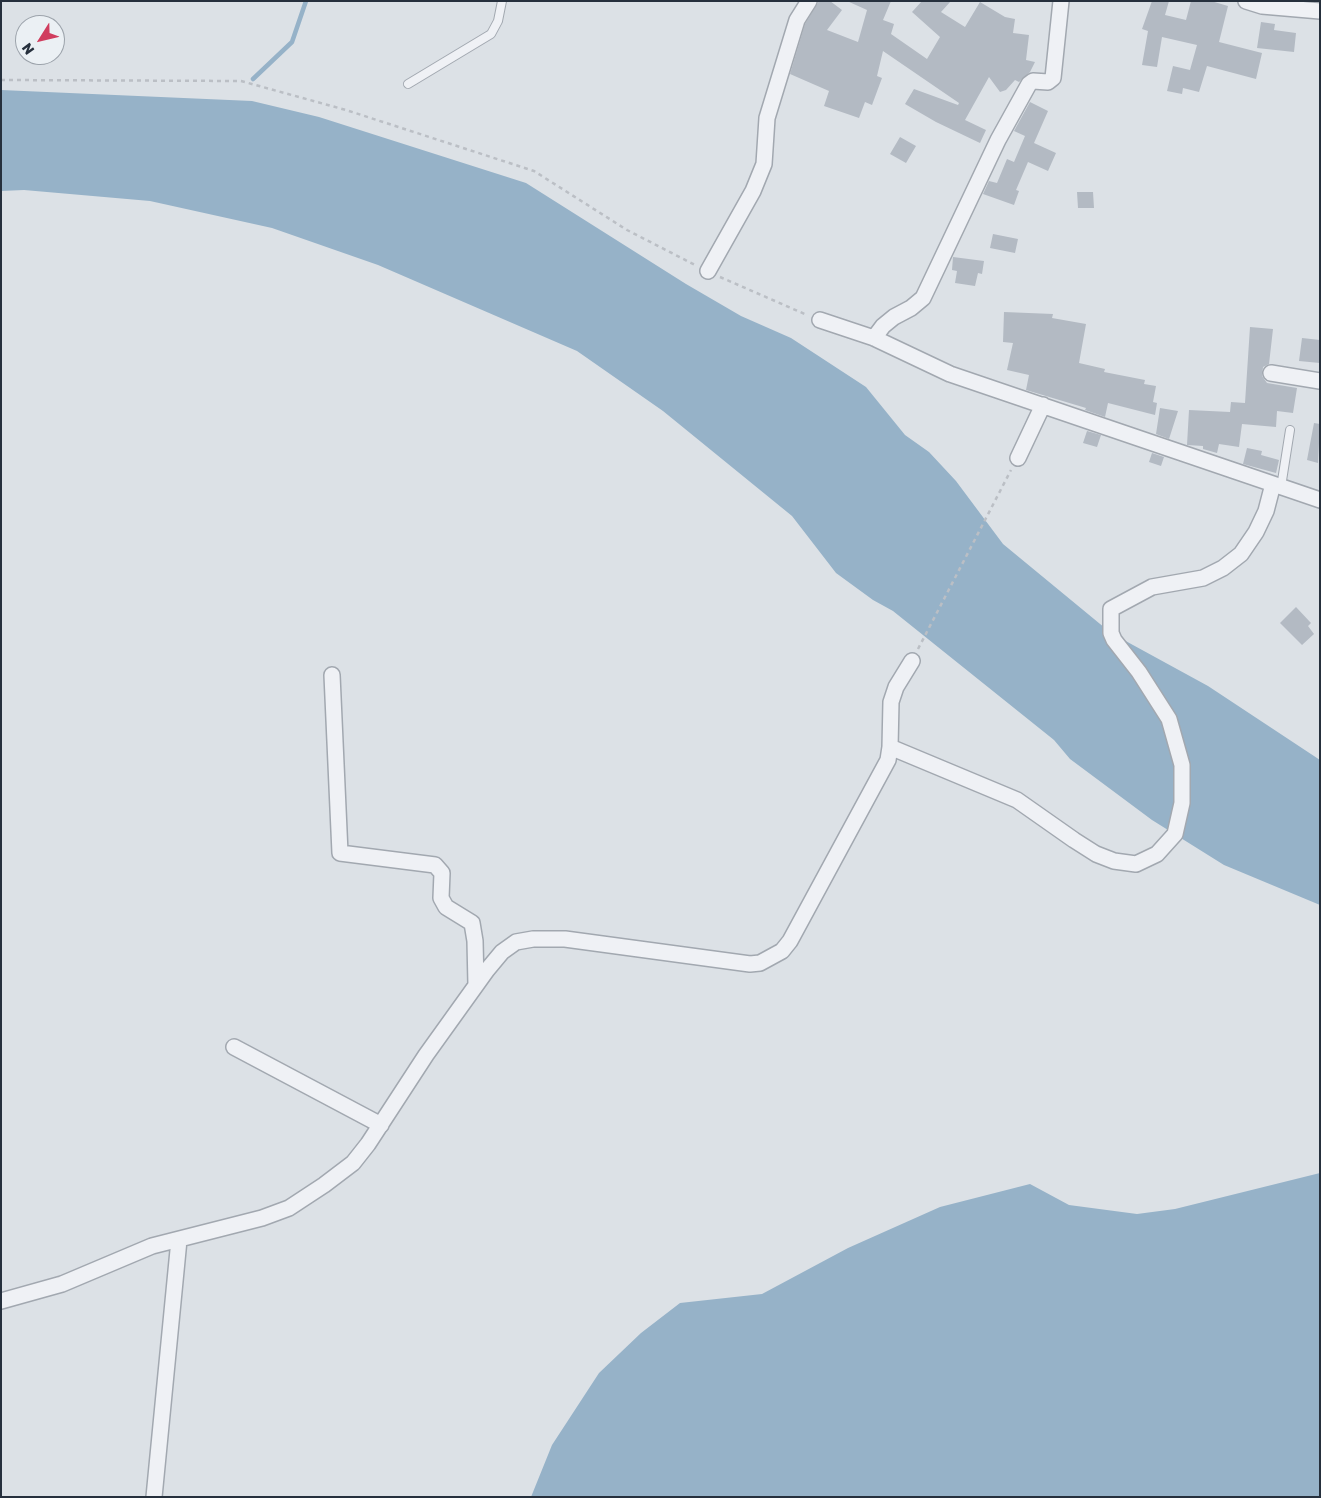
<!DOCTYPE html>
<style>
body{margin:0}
#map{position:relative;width:1321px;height:1498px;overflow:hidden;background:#dce1e6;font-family:Rubik,sans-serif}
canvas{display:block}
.frame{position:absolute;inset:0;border:2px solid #26303d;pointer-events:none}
.north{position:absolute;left:15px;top:15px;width:50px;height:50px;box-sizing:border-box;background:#ebf0f4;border:1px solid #9ca3ab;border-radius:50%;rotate:234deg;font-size:14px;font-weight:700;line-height:20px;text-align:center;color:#26303d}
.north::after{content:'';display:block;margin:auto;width:18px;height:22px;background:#d03d5e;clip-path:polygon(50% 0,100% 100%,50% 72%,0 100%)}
</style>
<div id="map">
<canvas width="1321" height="1498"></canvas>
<div class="frame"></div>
<div class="north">N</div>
</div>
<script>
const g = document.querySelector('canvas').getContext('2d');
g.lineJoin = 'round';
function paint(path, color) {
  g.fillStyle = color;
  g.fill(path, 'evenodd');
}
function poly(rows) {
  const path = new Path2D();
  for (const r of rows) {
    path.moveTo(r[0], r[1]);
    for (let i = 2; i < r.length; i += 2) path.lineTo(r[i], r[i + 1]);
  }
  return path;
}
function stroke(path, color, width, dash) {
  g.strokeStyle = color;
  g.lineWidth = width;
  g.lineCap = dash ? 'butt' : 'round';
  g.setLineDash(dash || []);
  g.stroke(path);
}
const water = poly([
 [1,90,252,101,319,117,526,183,686,284,741,316,791,338,866,387,905,435,929,452,956,481,1003,544,1111,633,1208,686,1320,760,1320,905,1224,865,1152,820,1070,759,1054,740,893,611,873,600,836,573,792,516,663,411,577,351,378,265,272,228,150,201,24,190,1,191],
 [1320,1173,1320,1497,531,1497,552,1445,599,1373,641,1333,680,1303,762,1294,848,1248,940,1207,1030,1184,1069,1205,1137,1214,1175,1209]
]);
const stream = poly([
 [253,79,292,42,306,1]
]);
const building = poly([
 [819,1,830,1,842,10,827,30,858,42,867,10,847,1,891,1,883,20,894,24,891,34,927,59,940,37,912,12,922,1,951,1,941,12,965,27,980,2,1005,17,1015,19,1013,33,1029,35,1026,60,1035,62,1030,72,1019,82,1015,80,1006,90,1000,92,989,77,965,120,986,130,980,143,936,122,905,104,914,89,958,105,959,103,883,51,877,76,882,78,872,105,865,102,859,118,824,106,829,91,790,74,805,24],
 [1152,1,1169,1,1165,15,1186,20,1191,1,1211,1,1228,6,1219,42,1262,53,1256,79,1207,66,1199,92,1183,88,1182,94,1167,91,1173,66,1190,70,1197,45,1162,37,1157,67,1142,65,1148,31,1142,29],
 [1261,22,1275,24,1274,30,1296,33,1294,52,1257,48],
 [1030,102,1048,111,1034,143,1056,153,1048,171,1028,162,1016,190,1019,191,1014,205,983,194,989,181,997,183,1007,159,1014,162,1025,136,1014,131],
 [900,137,916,146,906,163,890,154],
 [1077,192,1093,192,1094,208,1078,208],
 [993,234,1018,239,1015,253,990,248],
 [953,257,984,261,982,274,978,273,975,286,955,283,957,271,952,270],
 [1004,312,1053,314,1052,318,1086,324,1079,363,1105,369,1104,372,1145,380,1144,384,1156,386,1153,402,1157,403,1155,415,1108,403,1105,417,1085,410,1086,408,1026,390,1029,375,1007,370,1013,343,1003,342],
 [1250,327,1273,329,1269,364,1263,367,1262,376,1267,383,1297,388,1293,413,1277,411,1276,427,1242,424,1239,447,1219,444,1217,453,1203,449,1203,446,1187,445,1189,410,1230,412,1231,402,1245,403],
 [1302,338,1320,340,1320,363,1299,361],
 [1160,408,1178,411,1169,439,1156,434],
 [1314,423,1320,424,1318,463,1307,460],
 [1087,431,1101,435,1097,447,1083,443],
 [1247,448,1262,451,1261,455,1279,460,1276,473,1243,464],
 [1152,453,1164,457,1161,466,1149,462],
 [1296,607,1311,623,1308,626,1314,634,1302,645,1280,623]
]);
const path = poly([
 [1,80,241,81,346,110,534,171,627,230,695,265],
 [720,277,807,315],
 [918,649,1011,470]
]);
const lane = poly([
 [408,84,491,34,498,21,502,1],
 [1281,487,1290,430]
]);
const street = poly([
 [1246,1,1262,6,1320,11],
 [708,271,753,191,764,164,767,118,797,20,809,1],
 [820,320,874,338,950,374,1320,500],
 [874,338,883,326,894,317,911,308,923,298,998,140,1029,84,1033,81,1048,82,1053,78,1061,1],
 [1271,373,1320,381],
 [1018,458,1043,405],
 [332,675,340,853,435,865,442,873,441,898,446,907,472,923,475,941,476,985],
 [890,747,1017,800,1074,840,1096,854,1114,861,1136,864,1157,854,1175,834,1182,803,1182,765,1169,719,1139,672,1114,640,1111,633,1111,609,1152,587,1203,578,1223,568,1241,554,1256,532,1266,511,1273,484],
 [234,1047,381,1125],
 [1,1301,62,1284,152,1246,262,1218,289,1208,324,1185,353,1163,368,1144,426,1055,487,970,502,952,516,942,533,939,565,939,750,964,760,963,782,951,790,941,888,760,890,747,891,702,896,687,912,661],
 [154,1497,179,1240]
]);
paint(water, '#96b2c8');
stroke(stream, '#96b2c8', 4.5);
paint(building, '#b3bac3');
stroke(lane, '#a2a8b0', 10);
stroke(street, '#a2a8b0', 18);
stroke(path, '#bbbfc5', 2.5, [4, 4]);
stroke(lane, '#eff1f5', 8);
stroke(street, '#eff1f5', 15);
</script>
